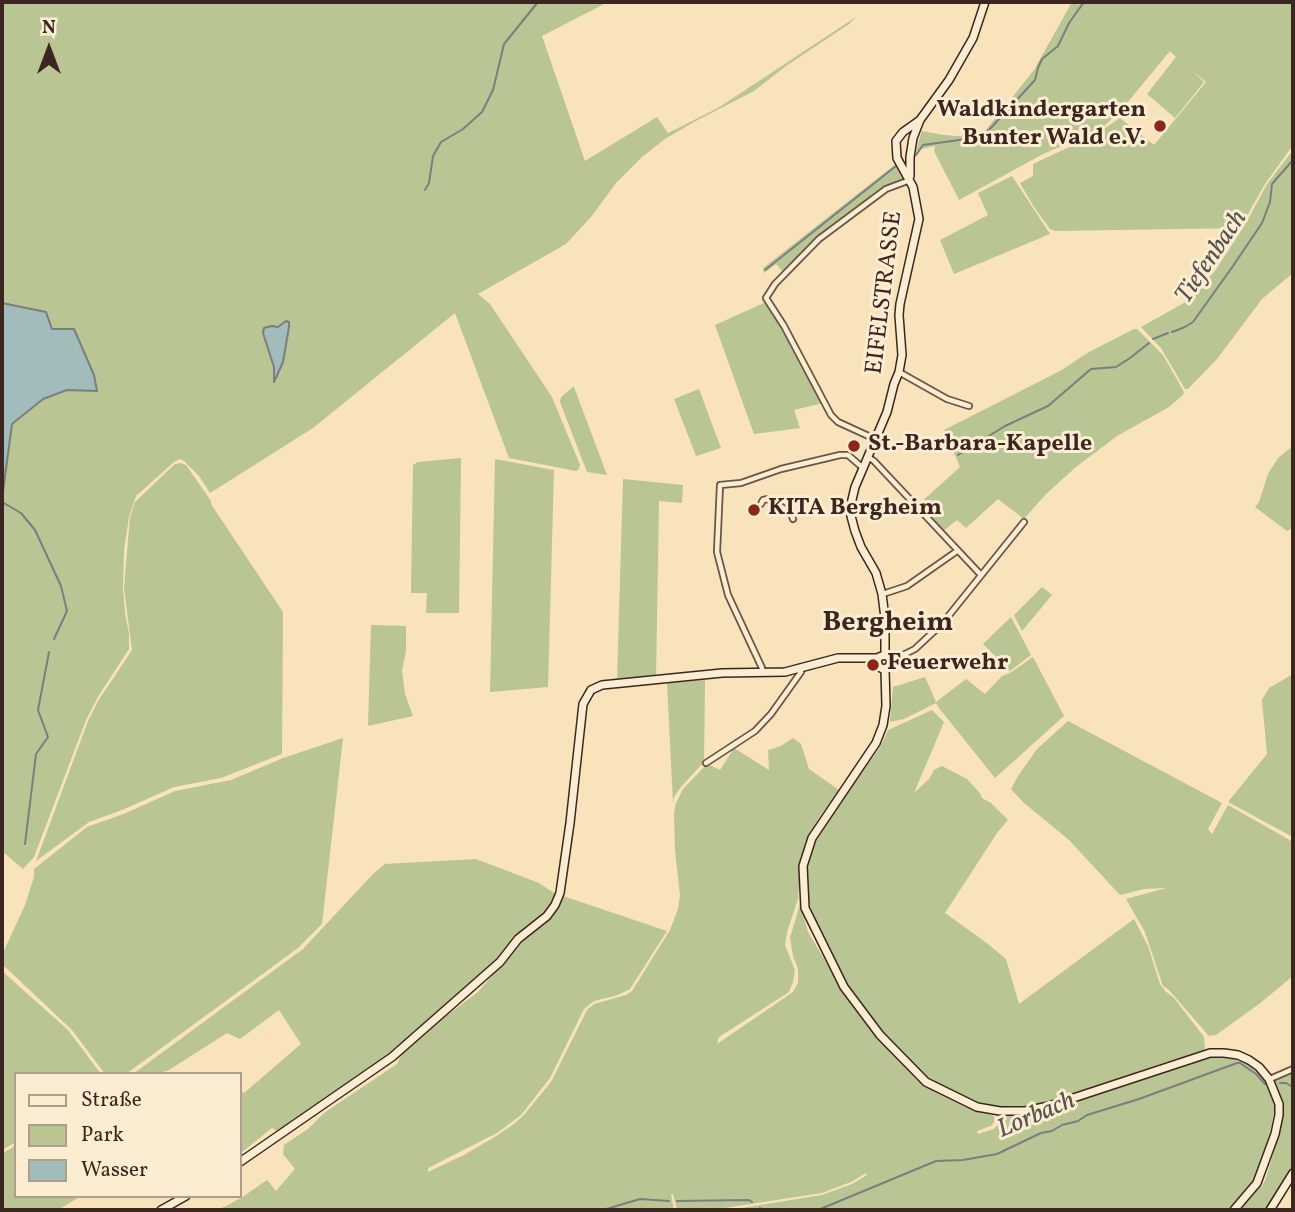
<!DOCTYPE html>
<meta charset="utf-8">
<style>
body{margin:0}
#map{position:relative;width:1295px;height:1212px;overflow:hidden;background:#f8e3ba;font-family:Vollkorn,serif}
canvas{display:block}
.frame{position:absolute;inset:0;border:4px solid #3b271f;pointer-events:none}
.legend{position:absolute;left:14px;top:1072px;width:228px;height:126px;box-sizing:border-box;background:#faedd2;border:2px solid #ae9e8a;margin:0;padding:9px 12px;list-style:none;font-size:21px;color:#3b271f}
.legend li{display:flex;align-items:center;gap:14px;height:35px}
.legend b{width:35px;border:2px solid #ae9e8a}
.north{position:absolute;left:14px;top:14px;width:70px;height:70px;-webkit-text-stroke:5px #faedd2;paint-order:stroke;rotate:0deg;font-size:19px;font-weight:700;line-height:28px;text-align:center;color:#3b271f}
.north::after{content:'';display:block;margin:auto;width:24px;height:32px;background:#3b271f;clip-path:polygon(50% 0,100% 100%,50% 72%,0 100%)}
</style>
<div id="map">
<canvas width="1295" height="1212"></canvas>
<div class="frame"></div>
<ul class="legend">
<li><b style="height:9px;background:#faedd2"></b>Straße</li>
<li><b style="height:19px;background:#b9c593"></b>Park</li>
<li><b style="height:19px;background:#a2bbbb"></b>Wasser</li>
</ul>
<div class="north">N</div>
</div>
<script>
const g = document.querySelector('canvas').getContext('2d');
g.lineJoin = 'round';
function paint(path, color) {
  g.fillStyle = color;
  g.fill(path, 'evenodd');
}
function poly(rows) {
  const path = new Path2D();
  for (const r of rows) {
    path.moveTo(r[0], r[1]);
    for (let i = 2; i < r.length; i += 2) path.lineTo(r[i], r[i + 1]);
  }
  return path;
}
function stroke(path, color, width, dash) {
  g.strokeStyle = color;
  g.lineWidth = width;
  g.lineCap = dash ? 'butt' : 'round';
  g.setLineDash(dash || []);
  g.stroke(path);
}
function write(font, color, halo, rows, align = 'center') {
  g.font = font + ' Vollkorn,serif';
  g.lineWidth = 6;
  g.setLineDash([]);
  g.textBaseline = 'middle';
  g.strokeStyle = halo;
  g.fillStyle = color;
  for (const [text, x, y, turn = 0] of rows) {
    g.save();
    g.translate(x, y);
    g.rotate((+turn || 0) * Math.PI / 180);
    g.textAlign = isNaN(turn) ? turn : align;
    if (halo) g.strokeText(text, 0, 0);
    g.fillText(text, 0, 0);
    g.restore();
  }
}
const green = poly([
 [2,2,608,2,542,36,585,161,657,117,668,133,718,108,856,17,849,24,786,66,754,91,694,122,665,139,642,157,616,183,591,217,566,244,478,294,490,304,552,397,580,465,579,469,576,471,509,458,455,313,313,428,210,493,199,476,184,461,180,459,174,462,136,496,129,517,124,550,123,588,125,613,129,633,129,649,99,695,86,720,34,857,23,869,2,851,2,499,12,424,43,399,67,390,97,390,52,329,46,312,2,303],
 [289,322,283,362,275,381,274,367,270,351,272,326,278,327],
 [1072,2,1293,2,1293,145,1265,184,1240,228,1056,231,1050,229,1034,207,1020,183,1033,176,1033,164,1093,136,1120,118,1154,145,1206,82,1193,71,1204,82,1175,118,1147,94,1176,57,1170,51,1122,109,1100,130,1043,154,959,200,934,151,935,146,921,149,915,159,919,140,922,131,944,135,970,137,985,131,1034,70],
 [1293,150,1293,273,1262,299,1217,359,1188,389,1185,389,1161,348,1141,327,1184,303,1215,271,1246,223,1267,184],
 [897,163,906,176,902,180,886,188,818,238,784,273,776,264,764,273,763,268],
 [1012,176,1050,234,954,274,940,240,988,215,978,193],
 [766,302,823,403,794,410,800,428,754,434,715,325],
 [1134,329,1137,329,1163,355,1184,392,1183,395,1169,407,1117,436,1076,467,1046,494,1024,519,998,499,966,528,957,520,943,531,918,505,960,467,944,430,1060,371,1089,352],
 [573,387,574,387,607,475,587,472,560,402,561,397],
 [699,389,721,448,696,456,674,399],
 [1293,446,1293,528,1287,531,1255,507,1259,502,1268,474,1278,458],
 [461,458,459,613,426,613,427,593,411,593,413,465,418,462],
 [495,459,554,470,548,687,490,692],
 [180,463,186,465,211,501,211,504,283,612,282,754,221,778,174,787,122,810,89,822,36,861,88,721,98,701,132,650,124,588,130,517,135,502,175,464],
 [623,479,683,485,682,503,659,501,656,678,617,681],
 [1042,587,1052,595,1022,631,1014,615],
 [1011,617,1031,655,1010,671,983,644],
 [371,625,406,626,406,651,402,671,405,694,413,716,368,726],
 [1033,657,1064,716,995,778,939,708,936,703,904,719,890,722,893,687,925,677,936,702,966,679,985,694,1002,676,1010,673],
 [1293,674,1293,837,1228,802,1267,754,1262,700,1269,688],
 [705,680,704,762,681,787,674,797,673,803,667,683],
 [932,710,944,722,914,793,929,779,934,770,942,766,967,779,980,793,982,798,991,803,1008,820,997,833,945,913,988,944,1006,959,1019,1004,1134,919,1148,946,1160,984,1165,991,1174,998,1204,1037,1205,1049,1201,1052,1169,1061,1049,1103,1025,1108,1000,1107,975,1103,962,1098,930,1080,906,1058,866,1013,839,973,815,928,807,893,807,870,812,849,823,824,879,749,888,730],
 [1068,721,1222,803,1208,829,1212,834,1228,805,1293,842,1293,976,1259,1004,1216,1035,1209,1036,1168,989,1163,986,1145,932,1126,899,1166,888,1144,889,1120,895,1069,840,1023,802,1011,789,1018,776,1037,749],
 [343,738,322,924,298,948,126,1074,105,1074,72,1030,2,964,2,955,25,905,34,877,34,869,87,827,126,813,175,791,231,780,283,758],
 [793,738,801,744,809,769,839,790,818,819,802,854,798,899,787,932,785,945,795,970,793,982,789,992,719,1037,717,1044,793,992,798,983,798,969,793,956,790,938,800,904,808,932,849,1001,861,1018,897,1059,917,1080,939,1094,963,1106,994,1116,995,1121,991,1126,977,1131,978,1134,994,1129,1006,1114,1036,1113,1051,1109,1201,1059,1218,1056,1233,1059,1250,1065,1264,1079,1270,1092,1274,1103,1274,1112,1267,1148,1252,1187,1231,1210,729,1210,822,1195,852,1184,867,1175,866,1173,851,1182,822,1193,712,1210,677,1210,673,1194,671,1194,674,1210,221,1210,220,1209,241,1198,267,1180,276,1191,295,1169,283,1154,284,1145,308,1129,324,1113,397,1064,401,1055,434,1025,478,992,519,944,552,916,563,896,667,931,630,989,618,995,594,1001,584,1009,550,1078,521,1115,497,1133,428,1168,428,1172,464,1155,498,1135,514,1124,523,1116,551,1082,587,1010,594,1004,626,995,632,991,670,930,678,909,680,895,675,851,674,813,676,803,683,789,707,764,720,770,734,748,769,770,768,750,781,746],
 [476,859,539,883,557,895,547,913,492,967,398,1051,279,1132,272,1128,242,1152,240,1150,240,1090,244,1093,301,1044,279,1010,240,1039,227,1033,169,1070,156,1074,133,1074,303,949,373,874,385,864],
 [2,971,68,1030,101,1074,16,1074,16,1142,2,1150],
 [1293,1070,1293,1168,1267,1210,1238,1210,1255,1191,1262,1186,1266,1178,1279,1134,1281,1113,1278,1090,1275,1082,1276,1078],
 [16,1145,16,1196,81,1196,58,1210,2,1210,2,1154]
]);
const water = poly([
 [2,303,46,312,52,329,74,329,94,375,97,391,67,390,43,399,12,424,2,499,2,303],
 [286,321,289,322,289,327,283,362,274,382,274,367,263,333,264,328,272,326,278,327,286,321]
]);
const stream = poly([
 [916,155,923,145,974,138,981,137,988,131,1035,80,1038,68,1042,59,1058,46,1069,23,1084,2],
 [425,190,429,183,433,156,441,142,463,129,482,112,493,90,504,44,538,2],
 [765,270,896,166],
 [1172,332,1185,327,1193,322,1233,266,1262,223,1270,202,1272,184,1293,160],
 [1153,339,1168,333],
 [958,455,1005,426,1048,406,1091,369,1116,367,1130,358,1149,343],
 [2,502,21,513,35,530,61,586,67,611,54,639],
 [25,844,36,754,48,737,38,710,49,652],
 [1280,1083,1286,1083,1293,1087],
 [677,1201,749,1200,752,1202],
 [760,1208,763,1210],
 [603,1210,640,1199,669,1201],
 [818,1210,936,1161,963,1160,997,1154,1041,1133,1052,1131,1062,1125,1078,1121,1087,1115,1139,1099,1237,1063,1240,1063,1256,1074,1265,1084]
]);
const street = poly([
 [899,372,947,399,969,406],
 [875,439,838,422,831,415,784,326,766,298,775,284,819,239,886,189,910,180],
 [868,457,874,461,981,575],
 [761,504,763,500,768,499,775,502,791,514,793,519],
 [883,594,907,586,957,551],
 [890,659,905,654,915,649,930,635,942,624,1024,522],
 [762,672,762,668,728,595,717,552,720,485,741,483,781,469,840,455,848,455,863,468],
 [706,763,755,731,771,714,801,672,800,668],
 [1270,1079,1293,1069]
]);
const secondary = poly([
 [910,176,910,157,913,138,920,120,949,80,973,38,985,2],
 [885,655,879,657,877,661,879,667,883,669,889,667,891,661,889,657,885,655,885,618,882,594,876,573,861,547,855,531,851,516,851,504,855,487,887,412,894,384,899,372,902,355,899,315,900,304,919,219,913,187,897,158,896,141,903,132,920,120],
 [885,669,886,706,883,725,876,743,812,838,803,866,805,908,844,987,880,1035,926,1082,977,1107,1000,1111,1025,1111,1049,1106,1210,1053,1224,1053,1238,1055,1249,1060,1259,1067,1269,1079,1279,1104,1279,1115,1275,1134,1257,1183,1234,1210],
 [240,1162,392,1057,500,962,518,939,547,916,555,905,560,893,570,823,583,704,591,690,602,685,722,673,785,672,838,658,877,658],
 [161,1210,186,1196],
 [1270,1210,1293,1173]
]);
const markers = [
 [1160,126,7,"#8f2418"],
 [854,446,7,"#8f2418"],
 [754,510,7,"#8f2418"],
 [873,665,7,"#8f2418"]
];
const poiNames = [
 ["Waldkindergarten",1146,112,"right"],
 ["Bunter Wald e.V.",1146,140,"right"],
 ["St.-Barbara-Kapelle",868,446],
 ["KITA Bergheim",768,510],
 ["Feuerwehr",887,665]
];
const streetNames = [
 ["EIFELSTRASSE",886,293,-83]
];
const waterNames = [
 ["Tiefenbach",1213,258,-56],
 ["Lorbach",1037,1117,-23]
];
const quarterNames = [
 ["Bergheim",888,625]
];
paint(green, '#b9c593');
paint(water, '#a2bbbb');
stroke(water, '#79807d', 2);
stroke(stream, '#79807d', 2);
stroke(street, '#6a5646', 8);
stroke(secondary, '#3b271f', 10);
stroke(street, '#faedd2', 4.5);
stroke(secondary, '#faedd2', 7);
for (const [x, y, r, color] of markers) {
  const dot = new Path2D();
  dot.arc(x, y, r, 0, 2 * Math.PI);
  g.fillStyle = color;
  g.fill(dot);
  stroke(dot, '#faedd2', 2.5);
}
write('bold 24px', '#3b271f', '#faedd2', poiNames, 'left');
write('24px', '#3b271f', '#faedd2', streetNames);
write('italic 26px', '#5a534e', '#faedd2', waterNames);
write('bold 28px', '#3b271f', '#faedd2', quarterNames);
</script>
